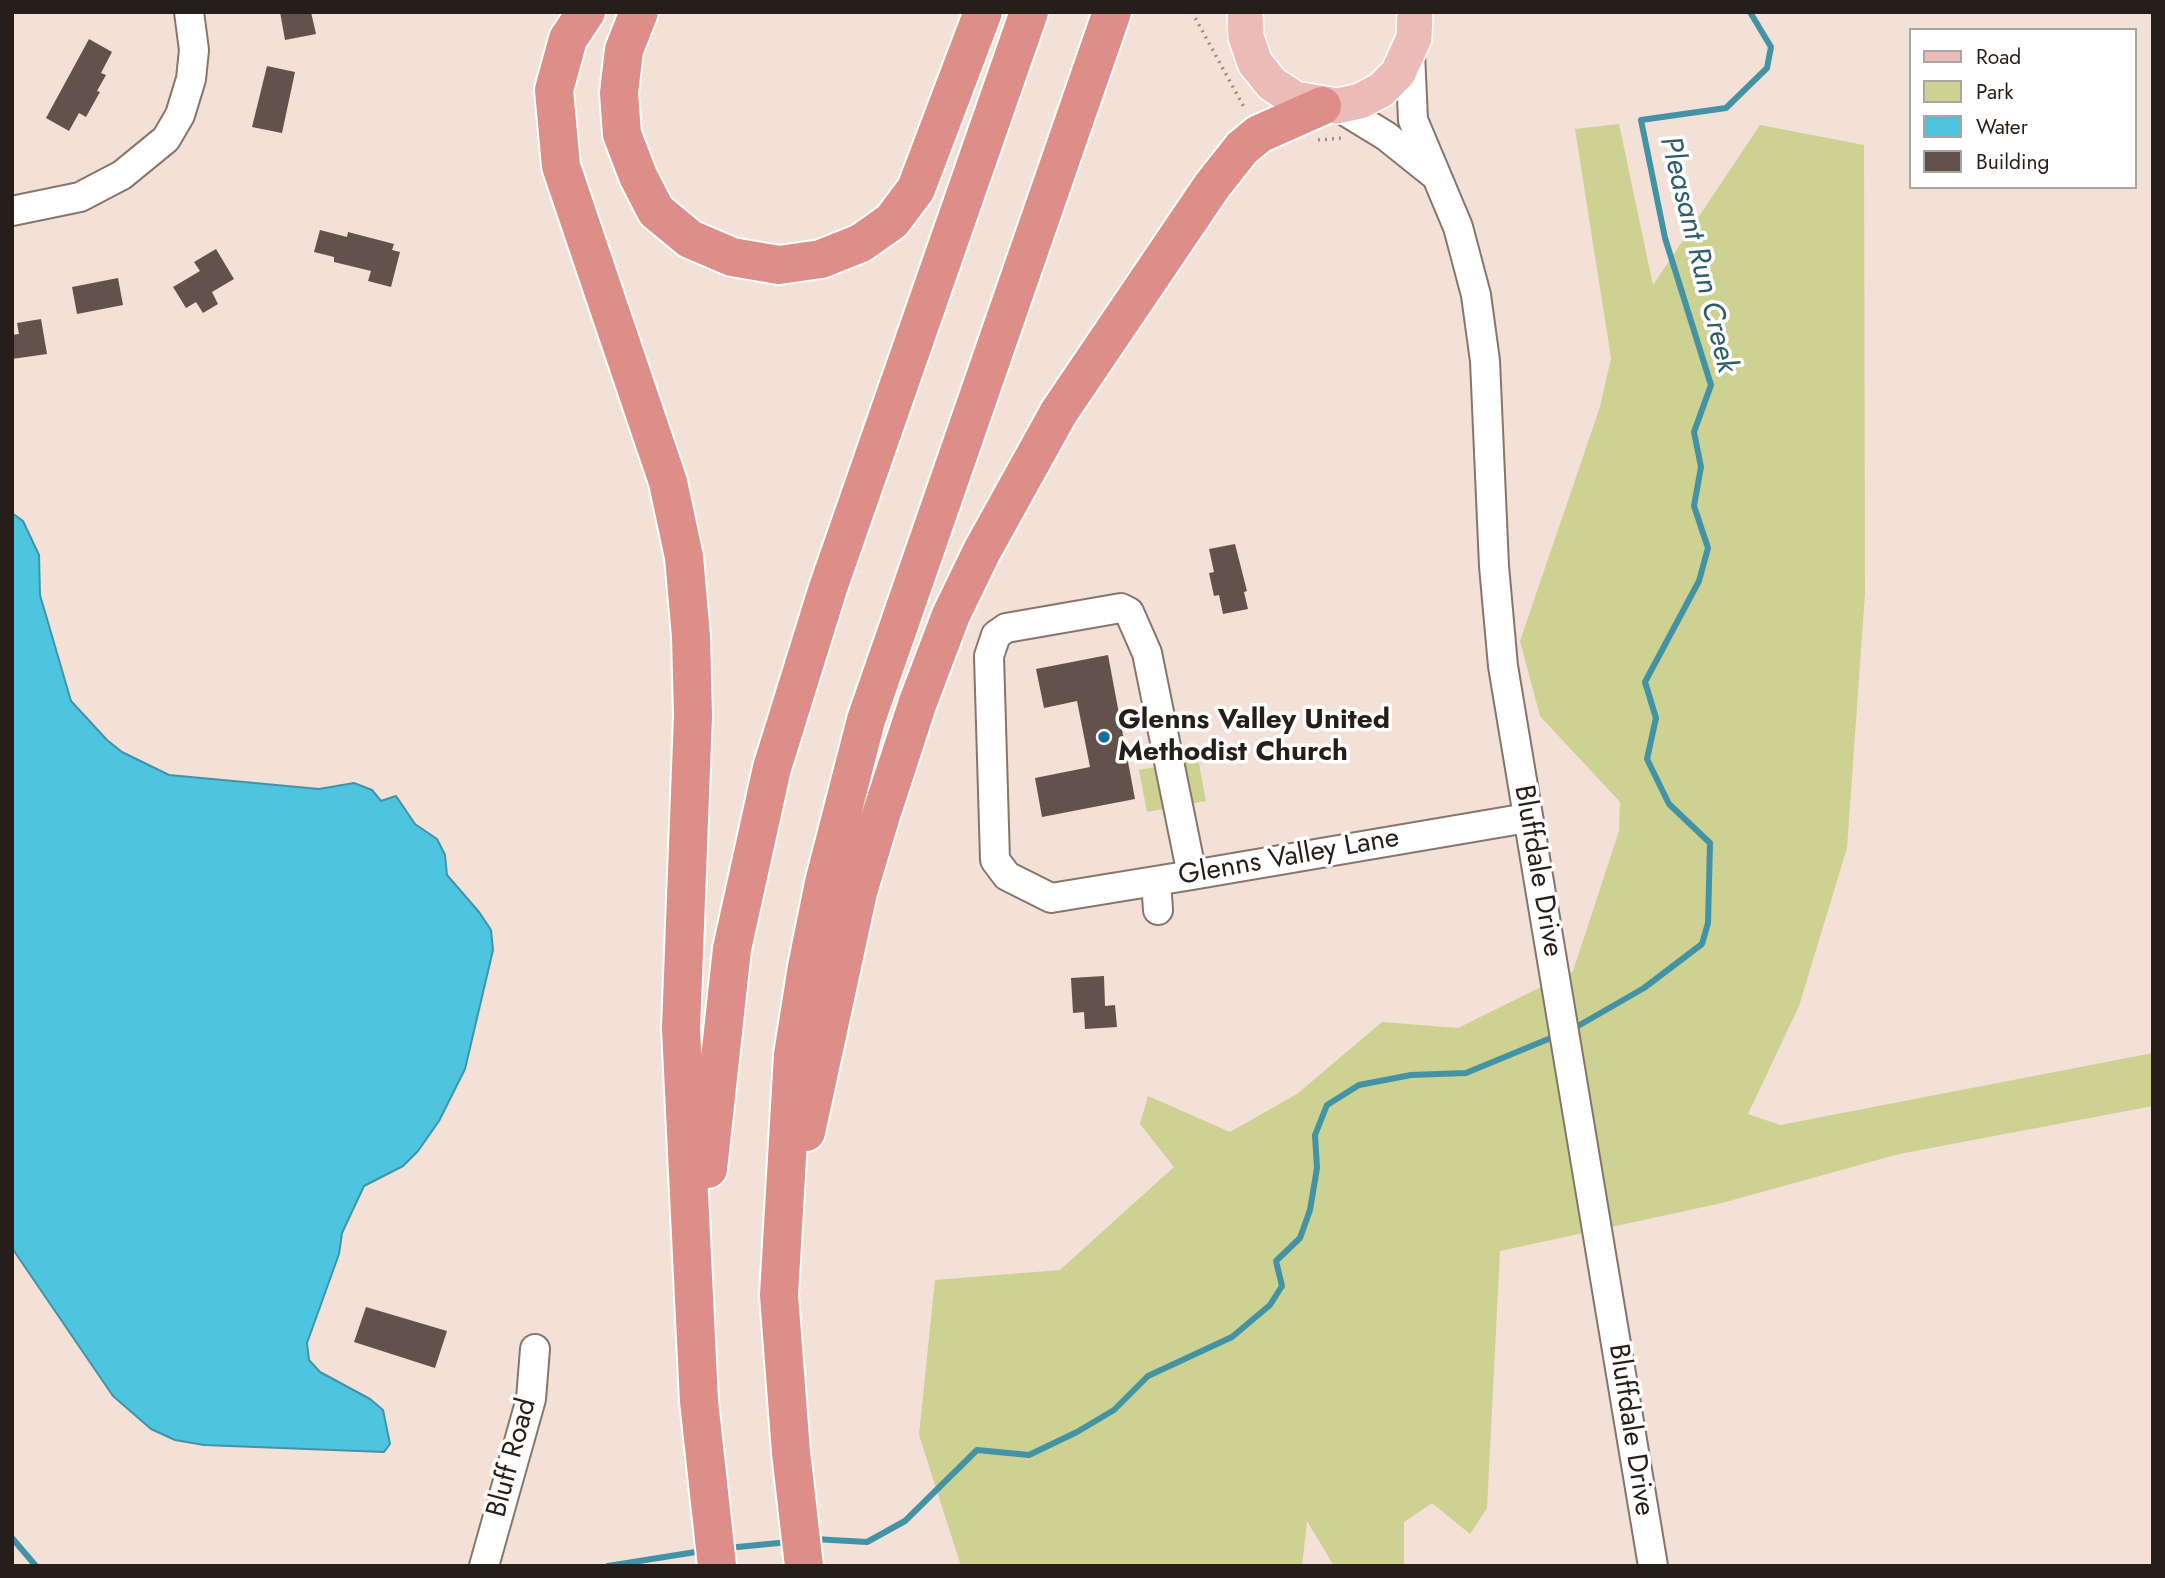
<!DOCTYPE html>
<style>
body{margin:0}
#map{position:relative;width:2165px;height:1578px;overflow:hidden;background:#f3e0d6;font-family:Jost,sans-serif}
canvas{display:block}
.frame{position:absolute;inset:0;border:14px solid #251e1a;pointer-events:none}
.legend{position:absolute;left:1909px;top:28px;width:228px;height:161px;box-sizing:border-box;background:#fff;border:2px solid #a8a5a3;margin:0;padding:9px 12px;list-style:none;font-size:21px;color:#251e1a}
.legend li{display:flex;align-items:center;gap:14px;height:35px}
.legend b{width:35px;border:2px solid #a8a5a3}
</style>
<div id="map">
<canvas width="2165" height="1578"></canvas>
<div class="frame"></div>
<ul class="legend">
<li><b style="height:9px;background:#ebbbb8"></b>Road</li>
<li><b style="height:19px;background:#cdd192"></b>Park</li>
<li><b style="height:19px;background:#4ec5e0"></b>Water</li>
<li><b style="height:19px;background:#63524c"></b>Building</li>
</ul>
</div>
<script>
const g = document.querySelector('canvas').getContext('2d');
g.lineJoin = 'round';
function paint(path, color) {
  g.fillStyle = color;
  g.fill(path, 'evenodd');
}
function poly(rows) {
  const path = new Path2D();
  for (const r of rows) {
    path.moveTo(r[0], r[1]);
    for (let i = 2; i < r.length; i += 2) path.lineTo(r[i], r[i + 1]);
  }
  return path;
}
function stroke(path, color, width, dash) {
  g.strokeStyle = color;
  g.lineWidth = width;
  g.lineCap = dash ? 'butt' : 'round';
  g.setLineDash(dash || []);
  g.stroke(path);
}
function write(font, color, halo, rows, align = 'center') {
  g.font = font + ' Jost,sans-serif';
  g.lineWidth = 7;
  g.setLineDash([]);
  g.textBaseline = 'middle';
  g.strokeStyle = halo;
  g.fillStyle = color;
  for (const [text, x, y, turn = 0] of rows) {
    g.save();
    g.translate(x, y);
    g.rotate((+turn || 0) * Math.PI / 180);
    g.textAlign = isNaN(turn) ? turn : align;
    if (halo) g.strokeText(text, 0, 0);
    g.fillText(text, 0, 0);
    g.restore();
  }
}
const green = poly([
 [1619,124,1653,285,1760,125,1864,145,1865,593,1847,848,1799,1006,1748,1114,1780,1125,2153,1053,2153,1106,1899,1154,1722,1203,1500,1251,1487,1508,1470,1534,1432,1503,1404,1522,1404,1566,1334,1566,1307,1521,1302,1566,961,1566,919,1435,935,1280,1060,1270,1174,1167,1140,1124,1148,1096,1230,1132,1297,1094,1382,1022,1458,1028,1573,971,1619,831,1620,802,1540,716,1520,641,1600,407,1611,358,1575,129],
 [1198,759,1206,801,1147,812,1139,770]
]);
const water = poly([
 [12,513,23,521,39,555,40,595,71,701,107,740,122,752,169,775,319,789,354,783,372,790,381,801,396,796,415,824,437,839,445,855,447,875,479,912,491,930,493,950,465,1069,439,1121,418,1151,403,1166,364,1186,342,1233,339,1254,307,1343,309,1360,320,1372,370,1399,383,1410,390,1444,384,1452,204,1445,175,1440,151,1429,113,1396,12,1248,12,513]
]);
const stream = poly([
 [1571,1030,1644,988,1702,944,1708,923,1710,843,1669,804,1647,759,1656,718,1645,682,1699,581,1708,548,1694,506,1701,467,1694,432,1711,385,1665,238,1641,120,1726,108,1767,68,1771,47,1750,12],
 [12,1538,36,1566],
 [814,1539,867,1542,905,1521,977,1450,1029,1455,1077,1432,1114,1410,1148,1376,1232,1337,1270,1305,1282,1286,1276,1261,1300,1238,1310,1210,1317,1168,1315,1135,1327,1105,1359,1085,1411,1075,1466,1073,1558,1035],
 [727,1548,789,1542],
 [608,1566,702,1551]
]);
const building = poly([
 [280,12,311,12,316,34,285,40],
 [89,39,112,52,101,73,106,75,97,91,100,92,86,117,79,113,69,131,46,118],
 [267,66,295,72,282,133,252,127],
 [320,230,347,237,348,232,394,244,392,250,400,252,391,287,368,281,371,271,334,262,334,257,314,252],
 [216,249,234,279,212,292,218,304,203,313,196,302,186,308,173,287,200,271,194,262],
 [118,278,123,305,77,314,72,287],
 [41,319,47,354,12,359,12,335,19,334,17,323],
 [1235,544,1247,591,1244,592,1248,609,1223,614,1219,595,1214,596,1209,573,1214,572,1209,549],
 [1108,655,1135,799,1042,817,1035,778,1090,767,1077,701,1044,708,1036,669],
 [1104,976,1105,1006,1115,1005,1117,1027,1085,1029,1084,1012,1073,1013,1071,978],
 [366,1307,447,1331,435,1368,354,1342]
]);
const path = poly([
 [1192,12,1245,109],
 [1318,140,1342,138]
]);
const minor = poly([
 [1410,53,1413,120,1458,227,1476,295,1485,361,1494,566,1503,666,1653,1566],
 [1337,106,1386,136,1436,176],
 [12,211,80,197,122,175,166,139,180,115,191,79,194,50,189,12],
 [1192,875,1147,653,1129,612,1121,608,1006,628,996,635,989,656,995,860,1007,876,1051,898,1192,875,1527,818],
 [1156,881,1158,910],
 [484,1566,531,1399,535,1349]
]);
const major = poly([
 [1245,12,1246,37,1255,63,1272,84,1295,99,1337,106,1360,101,1381,90,1398,73,1414,38,1415,12]
]);
const highway = poly([
 [586,12,568,39,554,90,561,166,668,482,684,557,691,636,693,716,681,1028,699,1401,717,1566],
 [639,12,624,50,619,93,622,134,638,176,656,211,690,239,732,257,779,265,821,259,861,243,892,221,916,189,983,12],
 [806,1132,858,892,881,815,918,702,951,615,982,551,1059,412,1212,186,1242,148,1259,134,1322,106],
 [708,1169,732,949,772,768,828,588,1029,12],
 [804,1566,791,1452,779,1295,793,1055,807,967,824,883,866,720,1112,12]
]);
const markers = [
 [1104,737,7,"#0f6f9d"]
];
const poiNames = [
 ["Glenns Valley United",1118,721],
 ["Methodist Church",1118,753]
];
const streetNames = [
 ["Glenns Valley Lane",1289,858,-10],
 ["Bluffdale Drive",1537,871,80],
 ["Bluffdale Drive",1630,1430,81],
 ["Bluff Road",513,1458,-75]
];
const waterNames = [
 ["Pleasant Run Creek",1697,255,76]
];
paint(green, '#cdd192');
paint(water, '#4ec5e0');
stroke(water, '#4293a5', 2);
stroke(stream, '#4293a5', 6);
paint(building, '#63524c');
stroke(minor, '#87766d', 32);
stroke(major, '#fff', 38);
stroke(highway, '#fff', 42);
stroke(path, '#9d8f88', 3.5, [2, 5]);
stroke(minor, '#fff', 28);
stroke(major, '#ebbbb8', 35);
stroke(highway, '#de8e88', 38);
for (const [x, y, r, color] of markers) {
  const dot = new Path2D();
  dot.arc(x, y, r, 0, 2 * Math.PI);
  g.fillStyle = color;
  g.fill(dot);
  stroke(dot, '#fff', 2.5);
}
write('bold 28px', '#251e1a', '#fff', poiNames, 'left');
write('28px', '#251e1a', '#fff', streetNames);
write('italic 30px', '#2c5d69', '#fff', waterNames);
</script>
